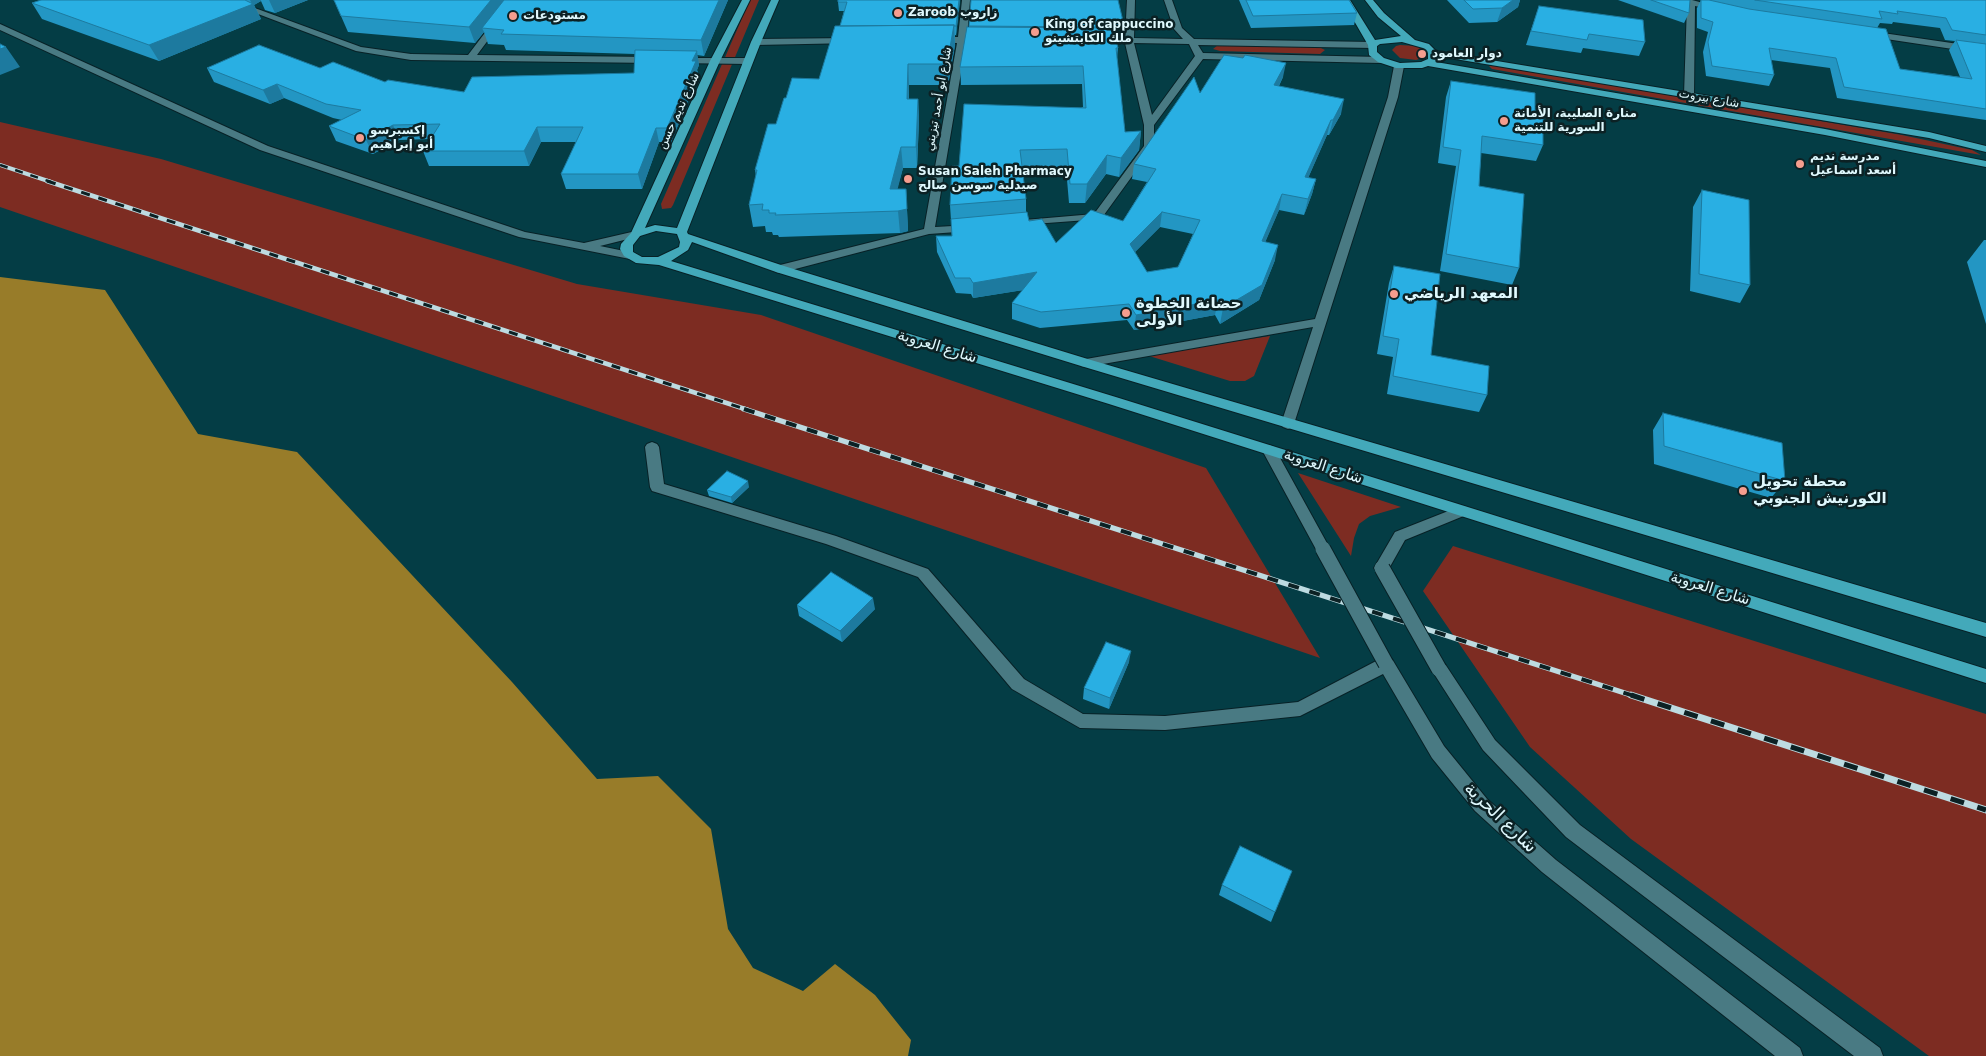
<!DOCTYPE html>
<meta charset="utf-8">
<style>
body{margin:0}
canvas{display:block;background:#043d45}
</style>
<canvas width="1986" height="1056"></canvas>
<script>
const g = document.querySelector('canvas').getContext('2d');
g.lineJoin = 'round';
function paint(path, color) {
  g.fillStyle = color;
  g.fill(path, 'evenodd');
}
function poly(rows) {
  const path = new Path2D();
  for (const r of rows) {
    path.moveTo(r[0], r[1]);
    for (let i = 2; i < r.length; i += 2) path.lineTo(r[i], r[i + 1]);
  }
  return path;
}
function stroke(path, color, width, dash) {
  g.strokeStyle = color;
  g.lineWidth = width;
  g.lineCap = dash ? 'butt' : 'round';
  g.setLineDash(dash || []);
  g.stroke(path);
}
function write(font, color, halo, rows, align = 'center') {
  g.font = font + ' "DejaVu Sans","Noto Naskh Arabic",sans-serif';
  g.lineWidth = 5;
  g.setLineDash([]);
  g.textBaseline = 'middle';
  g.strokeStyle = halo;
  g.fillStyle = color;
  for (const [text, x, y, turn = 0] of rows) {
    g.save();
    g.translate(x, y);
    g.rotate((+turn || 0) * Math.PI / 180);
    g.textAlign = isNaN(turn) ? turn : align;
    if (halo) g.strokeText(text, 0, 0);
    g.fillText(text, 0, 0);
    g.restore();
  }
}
const green = poly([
 [750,0,759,0,673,205,671,208,662,209,661,204],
 [1218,45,1319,47,1325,50,1320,54,1220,51,1213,49],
 [1400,45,1418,46,1427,51,1428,56,1416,60,1400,58,1392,50,1396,46],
 [1493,65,1902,135,1972,150,1981,155,1492,69,1489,66],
 [0,122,161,159,577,284,761,315,1206,468,1320,658,0,207],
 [1270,336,1254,376,1245,381,1230,381,1146,355],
 [1298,473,1401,507,1370,516,1359,524,1354,538,1351,556],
 [1453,546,1986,714,1986,1056,1929,1056,1631,839,1530,747,1423,591]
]);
const water = poly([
 [0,277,105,290,198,434,297,452,512,682,597,779,658,776,711,829,728,929,753,968,803,991,835,964,875,995,911,1040,908,1056,0,1056]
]);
const minor = poly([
 [221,0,233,0,361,47,411,54,468,55,510,0,518,0,477,55,654,57,659,60,654,63,411,60,356,51,221,0],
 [962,0,970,0,967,37,984,37,989,40,984,43,966,43,935,227,971,225,977,228,971,231,929,234,780,273,776,272,774,269,776,266,924,229,957,43,935,43,930,40,935,37,958,37,962,0],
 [1127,0,1135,0,1134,38,1183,39,1174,29,1164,0,1172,0,1182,28,1194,39,1373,42,1378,45,1373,48,1198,45,1203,53,1381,57,1386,60,1381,63,1203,59,1154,125,1154,146,1101,219,1020,225,1018,223,1020,221,1024,220,1094,214,1144,146,1144,125,1125,43,1097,43,1092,40,1097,37,1125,38,1127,0],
 [1134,43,1189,44,1195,56,1152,115,1134,43],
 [1676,0,1692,0,1722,8,1718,11,1695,6,1694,95,1689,98,1684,95,1687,4,1676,0],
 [0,24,268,146,525,232,584,243,636,231,640,232,642,234,640,236,600,246,634,253,636,255,630,259,519,237,260,150,0,30,0,24],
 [1869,31,1986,48,1986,54,1866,36,1866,32,1869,31],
 [852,38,855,39,855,43,756,45,751,42,756,39,852,38],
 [679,58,748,58,753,61,748,64,676,63,676,59,679,58],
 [1399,63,1404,66,1398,97,1293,427,1288,429,1283,427,1281,424,1313,327,1086,367,1081,366,1080,363,1086,359,1315,319,1388,97,1394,66,1399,63],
 [652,442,657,444,659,447,664,484,836,536,928,569,1024,679,1083,714,1165,716,1298,702,1380,659,1386,657,1392,659,1444,746,1487,799,1556,860,1800,1048,1803,1056,1775,1056,1542,872,1475,811,1432,758,1383,674,1300,716,1165,730,1080,728,1012,689,918,577,826,544,652,491,650,487,645,447,647,444,652,442],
 [1269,445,1274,447,1328,545,1331,549,1328,553,1323,555,1318,553,1262,450,1264,447,1269,445],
 [1461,506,1466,507,1468,511,1466,515,1405,540,1387,572,1382,574,1377,572,1374,568,1395,532,1461,506],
 [1439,662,1445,664,1495,740,1580,825,1880,1048,1883,1056,1854,1056,1566,837,1483,750,1431,669,1433,664,1439,662]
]);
const major = poly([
 [742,0,750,0,720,61,645,228,655,225,677,228,751,42,771,0,779,0,761,42,687,232,688,234,784,266,1091,360,1986,623,1986,637,1081,366,776,272,692,242,688,250,671,261,1119,398,1986,669,1986,683,1109,404,659,265,636,263,624,256,620,249,621,244,631,233,710,61,742,0],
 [656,231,677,234,680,242,679,247,658,257,642,257,633,252,633,245,640,236,656,231],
 [1342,0,1350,0,1375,40,1401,36,1378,17,1365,0,1373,0,1384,13,1415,40,1429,44,1436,51,1929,132,1986,146,1986,152,1929,138,1437,56,1436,62,1825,129,1986,161,1986,167,1825,135,1428,66,1422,68,1396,68,1378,62,1369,55,1368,45,1342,0],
 [1402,42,1423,48,1428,54,1428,59,1421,62,1400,63,1384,58,1377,52,1377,46,1380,44,1402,42]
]);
const railFar3 = poly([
 [0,165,51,182]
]);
const railFar2 = poly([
 [47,181,748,410]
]);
const railFar1 = poly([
 [744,409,1634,696]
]);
const rail = poly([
 [1631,695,1986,810]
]);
const minorBridge = poly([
 [1323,549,1386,664],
 [1382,568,1439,669]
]);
const wall = poly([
 [41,0,308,0,275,13,265,10,261,1,254,5,261,19,159,61,42,19,32,3],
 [334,0,728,0,704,56,697,55,699,65,697,70,699,75,671,142,659,142,642,189,566,189,561,174,577,142,541,142,529,166,429,166,423,151,430,139,399,140,373,154,336,141,329,126,342,120,333,118,284,98,270,104,214,82,207,68,320,68,385,82,464,92,634,73,635,54,506,50,504,45,488,44,484,32,475,43,348,32],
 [960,0,956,35,955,35,955,45,948,85,909,85,909,99,918,99,919,120,917,168,903,168,897,189,906,189,908,231,900,233,779,237,778,235,773,235,772,232,766,232,765,226,753,227,749,205,756,176,755,170,776,124,786,98,819,79,840,26,844,11,839,11,838,2],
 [971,0,1123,21,1123,30,1114,30,1118,48,1117,58,1125,132,1141,131,1139,150,1119,177,1106,174,1085,203,1069,203,1066,168,1022,168,1026,199,1026,212,1029,221,1056,243,1123,221,1147,182,1132,179,1134,164,1200,93,1283,77,1279,86,1341,114,1329,135,1327,135,1308,178,1316,179,1312,194,1304,215,1279,210,1265,242,1275,260,1259,300,1220,324,1215,315,1134,330,1127,320,1040,328,1012,319,1012,303,1023,290,973,298,971,294,956,293,937,252,936,236,952,236,950,205,959,166,1083,107,1082,84,961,85,960,67,969,27],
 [1160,227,1193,234,1178,267,1147,272,1135,252],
 [1239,0,1349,0,1357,13,1354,25,1251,28],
 [1447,0,1520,0,1518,7,1497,22,1469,23],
 [1618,0,1690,0,1689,13,1684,23],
 [1701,0,1986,0,1986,120,1837,98,1830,68,1771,60,1774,75,1769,86,1706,76,1703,52,1708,32,1697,28,1697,8],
 [1893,22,1940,28,1945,40,1955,41,1949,50,1960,77,1900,69,1877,28,1880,23,1892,24],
 [1539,6,1645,42,1639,56,1583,48,1581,53,1526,45],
 [1451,81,1535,113,1543,145,1536,161,1481,153,1479,186,1519,268,1512,285,1440,271,1456,166,1438,163,1446,97],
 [1702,190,1750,285,1740,303,1690,291,1693,207],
 [1984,240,1986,240,1986,324,1967,262],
 [1394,266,1431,355,1487,395,1479,412,1387,394,1393,357,1377,354,1389,283],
 [1663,413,1785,481,1771,498,1654,464,1653,430],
 [749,487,732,503,709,496,707,490],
 [797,605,875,609,842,642,799,616],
 [1129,662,1109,709,1083,699,1084,688],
 [1222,885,1275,912,1271,922,1219,895]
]);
const shadedWall = poly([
 [250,0,261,0,261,1,254,5,261,19,159,61,149,45,252,4],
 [269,0,308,0,275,13],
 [491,0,508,0,482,28,484,32,475,43,469,27],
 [719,0,728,0,704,56,701,40],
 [959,0,960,0,956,35,956,26],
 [1513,0,1520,0,1518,7,1497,22,1502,8],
 [954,25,955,45,948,85,947,64],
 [6,47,20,67,0,75,0,49],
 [697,51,699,65,697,70,699,75,671,142,667,128,692,61],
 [1286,63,1283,77,1272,99,1274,85],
 [908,64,909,85,908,120,907,99],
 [277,84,284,98,270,104,263,90],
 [918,99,919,120,917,168,916,147],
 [1344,99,1341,114,1329,135,1333,120],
 [1331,120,1327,135,1302,192,1305,177],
 [393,125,399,140,373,154,366,140],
 [537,127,541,142,529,166,524,151],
 [656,128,659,142,642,189,638,174],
 [1141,131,1139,150,1119,177,1121,158],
 [901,147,903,168,892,211,890,189],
 [1107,155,1106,174,1085,203,1087,184],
 [1316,179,1312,194,1304,215,1308,199],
 [906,189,908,231,900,233,898,211],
 [1282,194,1279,210,1259,257,1262,241],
 [1162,212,1160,227,1128,259,1130,244],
 [1278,245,1275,260,1259,300,1220,324,1223,308],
 [1037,272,1036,288,973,298,973,283],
 [1218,300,1215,315,1134,330,1136,315],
 [748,481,749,487,732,503,731,497],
 [873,598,875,609,842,642,840,631],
 [1131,651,1129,662,1109,709,1110,698]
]);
const building = poly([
 [41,0,245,0,253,4,149,45,32,3,41,0],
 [334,0,491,0,469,27,341,16,334,0],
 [504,0,719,0,701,40,501,34,504,30,482,28,504,0],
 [838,0,959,0,956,26,954,26,954,25,840,26,847,2,838,2,838,0],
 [971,0,1118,0,1123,21,1099,21,1099,27,969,26,971,0],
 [1246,0,1349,0,1357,13,1253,16,1246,0],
 [1464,0,1513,0,1502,8,1473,9,1464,0],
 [1651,0,1690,0,1689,13,1651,0],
 [1701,0,1709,0,1749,9,1886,29,1900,69,1972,79,1956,40,1986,44,1986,109,1844,87,1836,58,1769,48,1774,75,1712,66,1708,42,1713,22,1701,18,1701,0],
 [1755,0,1986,0,1986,35,1952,30,1946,18,1897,11,1898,14,1879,11,1882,19,1755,0],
 [1539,6,1643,20,1645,42,1589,34,1587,40,1531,31,1539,6],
 [954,25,947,64,908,64,907,99,918,99,916,147,901,147,890,189,906,189,907,209,898,211,775,215,776,213,769,213,769,210,762,210,763,204,749,205,757,170,755,170,768,124,776,124,784,98,786,98,792,78,819,79,835,26,954,25],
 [967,27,1113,28,1118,48,1116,48,1125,132,1141,131,1121,158,1107,155,1087,184,1070,184,1067,149,1020,150,1026,199,950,205,952,166,959,166,964,104,1086,108,1083,66,960,67,967,27],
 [0,44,6,47,0,49,0,44],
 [259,45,320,68,333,62,385,82,388,80,464,92,472,77,634,73,635,50,697,51,692,61,696,61,667,128,656,128,638,174,561,174,583,127,537,127,524,151,423,151,440,124,393,125,366,140,329,126,361,110,326,104,277,84,263,90,207,68,259,45],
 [1224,55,1243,58,1245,55,1286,63,1274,85,1344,99,1333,120,1331,120,1305,177,1316,179,1308,199,1282,194,1262,241,1278,245,1262,285,1223,308,1218,300,1136,315,1129,304,1041,312,1012,303,1037,272,973,283,970,278,955,278,936,236,952,236,951,219,1027,212,1029,221,1042,219,1056,243,1091,210,1123,221,1156,169,1134,164,1194,77,1200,93,1224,55],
 [1162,212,1200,220,1178,267,1147,272,1130,244,1162,212],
 [1451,81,1535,93,1535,113,1543,114,1543,145,1482,136,1479,186,1524,194,1519,268,1446,254,1461,150,1443,147,1451,81],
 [1702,190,1749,200,1750,285,1699,274,1702,190],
 [1394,266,1440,274,1431,355,1489,366,1487,395,1393,376,1399,339,1383,336,1394,266],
 [1663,413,1782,443,1785,481,1664,446,1663,413],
 [727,471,748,481,731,497,707,490,727,471],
 [831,572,873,598,840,631,797,605,831,572],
 [1106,642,1131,651,1110,698,1084,688,1106,642],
 [1240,846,1292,871,1275,912,1222,885,1240,846]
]);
const markers = [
 [898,13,5,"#f59d8e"],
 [513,16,5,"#f59d8e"],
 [1035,32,5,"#f59d8e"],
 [1422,54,5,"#f59d8e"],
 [1504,121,5,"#f59d8e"],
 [360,138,5,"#f59d8e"],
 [1800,164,5,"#f59d8e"],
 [908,179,5,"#f59d8e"],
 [1394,294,5,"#f59d8e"],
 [1126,313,5,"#f59d8e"],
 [1743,491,5,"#f59d8e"]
];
const farPoinames = [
 ["Zaroob زاروب",908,13],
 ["مستودعات",523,16],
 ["King of cappuccino",1045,25],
 ["ملك الكابتشينو",1045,39],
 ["دوار العامود",1432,54],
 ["منارة الصليبة، الأمانة",1514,114],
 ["السورية للتنمية",1514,128],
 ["إكسبرسو",370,131],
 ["أبو إبراهيم",370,145],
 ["مدرسة نديم",1810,157],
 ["أسعد اسماعيل",1810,171],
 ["Susan Saleh Pharmacy",918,172],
 ["صيدلية سوسن صالح",918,186]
];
const farStreetnames = [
 ["شارع ابو أحمد تيزيني",939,99,-80],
 ["شارع بيروت",1709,99,10],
 ["شارع نديم حسن",679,111,-65]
];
const poiNames = [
 ["المعهد الرياضي",1404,294],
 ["حضانة الخطوة",1136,304],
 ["الأولى",1136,321],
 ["محطة تحويل",1753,482],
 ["الكورنيش الجنوبي",1753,499]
];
const streetNames = [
 ["شارع العروبة",937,347,17],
 ["شارع العروبة",1323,467,18],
 ["شارع العروبة",1710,589,17]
];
const nearStreetnames = [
 ["شارع الحرية",1500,818,44]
];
paint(green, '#7d2c22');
paint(water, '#987c29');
stroke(minor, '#072126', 2);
stroke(major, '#072126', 2);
paint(minor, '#497a83');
paint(major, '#43a9ba');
stroke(railFar3, '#bddbe1', 4);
stroke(railFar2, '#bddbe1', 4.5);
stroke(railFar1, '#bddbe1', 5.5);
stroke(rail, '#bddbe1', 7);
stroke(railFar3, '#0c2124', 2.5, [8]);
stroke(railFar2, '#0c2124', 3, [9]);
stroke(railFar1, '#0c2124', 4, [11]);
stroke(rail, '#0c2124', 5, [14]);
stroke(minorBridge, '#072126', 17, []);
stroke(minorBridge, '#497a83', 15);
paint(wall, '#2396c3');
paint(shadedWall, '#1d7a9f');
paint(building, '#29afe3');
stroke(building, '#1d7a9f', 1);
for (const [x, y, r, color] of markers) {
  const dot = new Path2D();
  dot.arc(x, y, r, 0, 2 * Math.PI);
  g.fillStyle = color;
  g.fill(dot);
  stroke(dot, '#0c2124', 2);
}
write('bold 12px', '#e0f9fe', '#0c2124', farPoinames, 'left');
write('12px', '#e0f9fe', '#0c2124', farStreetnames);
write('bold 15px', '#e0f9fe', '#0c2124', poiNames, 'left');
write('15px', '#e0f9fe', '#0c2124', streetNames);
write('18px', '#e0f9fe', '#0c2124', nearStreetnames);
</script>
